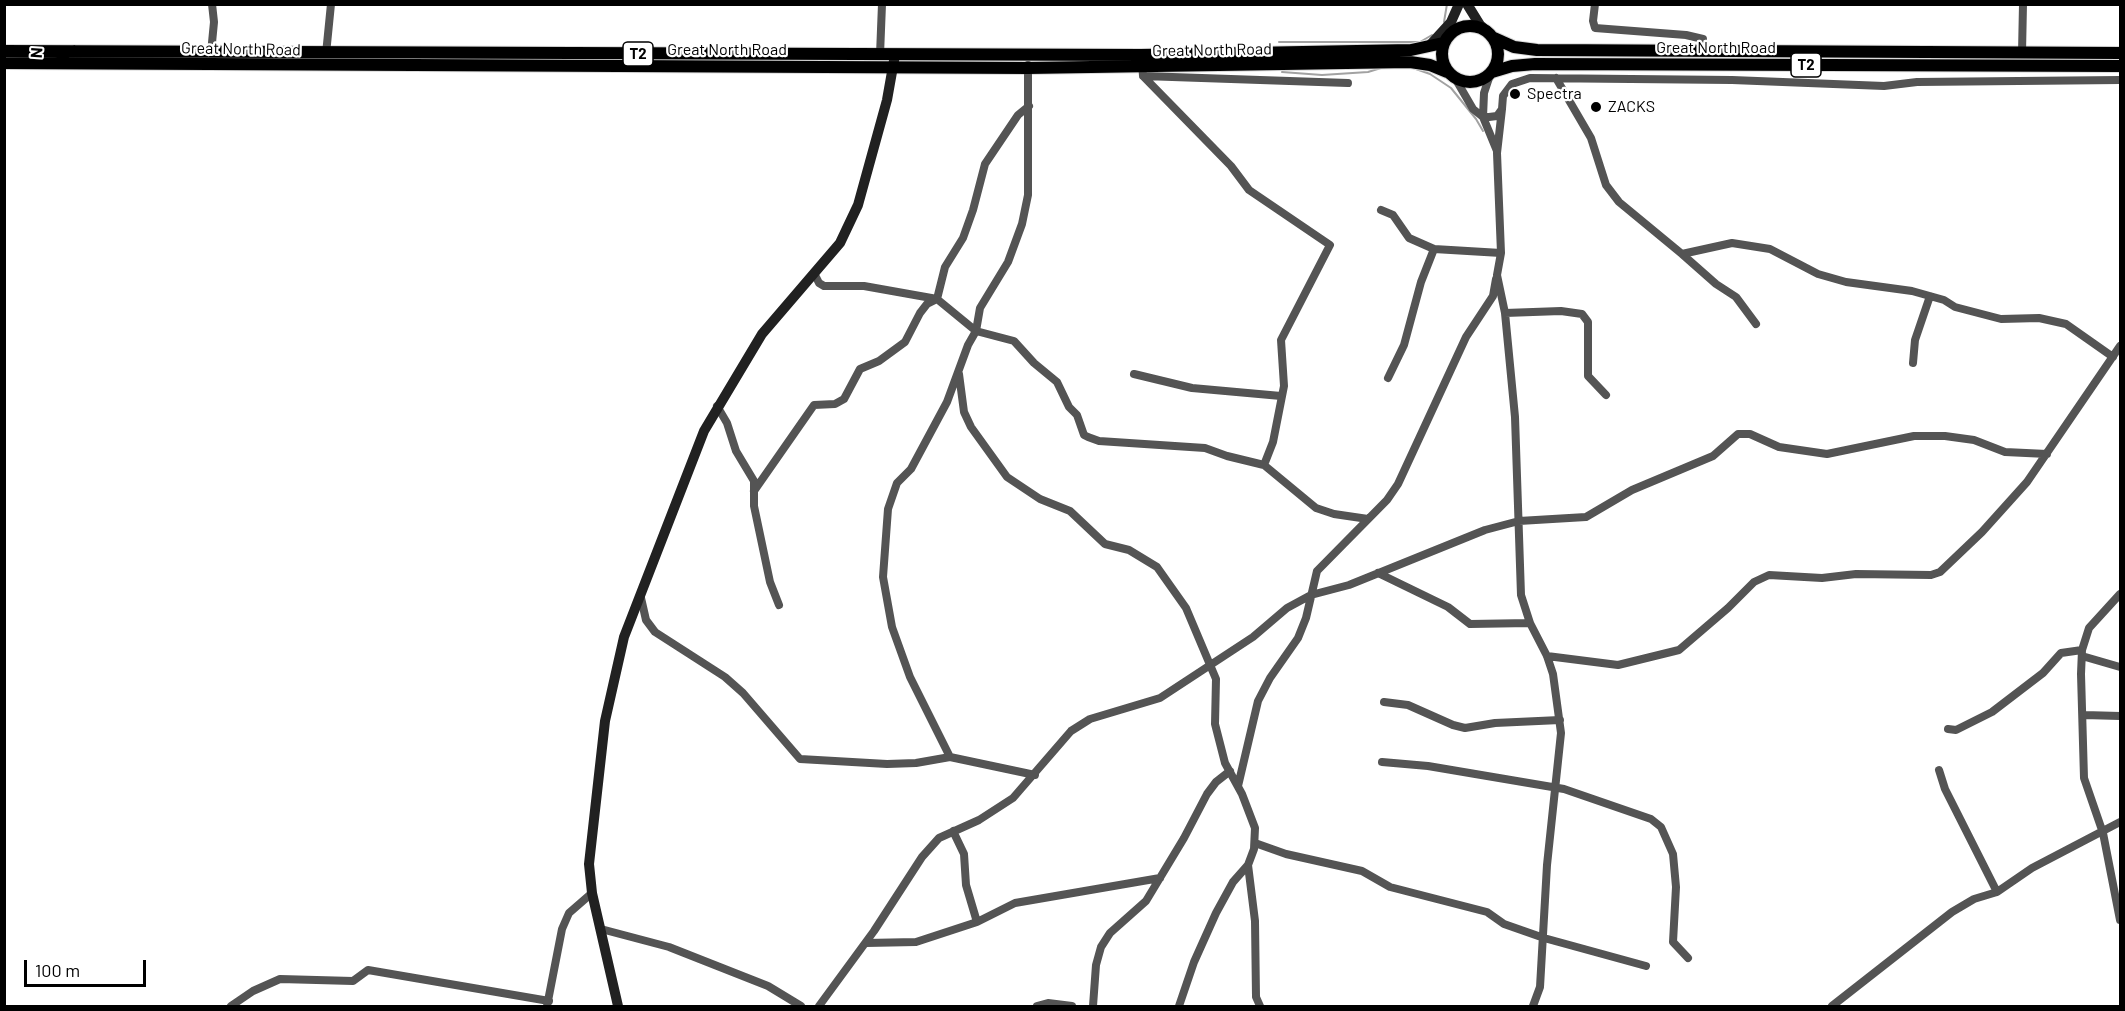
<!DOCTYPE html>
<style>
body{margin:0}
#map{position:relative;width:2125px;height:1011px;overflow:hidden;background:#fff;font-family:Barlow,sans-serif}
canvas{display:block}
.frame{position:absolute;inset:0;border:6px solid #000;pointer-events:none}
.north{position:absolute;left:24px;top:24px;width:60px;height:60px;-webkit-text-stroke:4px #fff;paint-order:stroke;rotate:274deg;font-size:16px;font-weight:700;line-height:24px;text-align:center;color:#000}
.north::after{content:'';display:block;margin:auto;width:21px;height:27px;background:#000;clip-path:polygon(50% 0,100% 100%,50% 72%,0 100%)}
.scale{position:absolute;left:24px;top:960px;width:122px;height:27px;box-sizing:border-box;border:3px solid #000;border-top:0;padding-left:8px;font-size:18px;line-height:21px;white-space:nowrap;color:#000;-webkit-text-stroke:4px #fff;paint-order:stroke}
</style>
<div id="map">
<canvas width="2125" height="1011"></canvas>
<div class="frame"></div>
<div class="north">N</div>
<div class="scale">100 m</div>
</div>
<script>
const g = document.querySelector('canvas').getContext('2d');
g.lineJoin = 'round';
function poly(rows) {
  const path = new Path2D();
  for (const r of rows) {
    if (r.length === 3) {
      path.moveTo(r[0] + r[2], r[1]);
      path.arc(r[0], r[1], r[2], 0, 2 * Math.PI);
      continue;
    }
    path.moveTo(r[0], r[1]);
    for (let i = 2; i < r.length; i += 2) path.lineTo(r[i], r[i + 1]);
  }
  return path;
}
function stroke(path, color, width, dash) {
  g.strokeStyle = color;
  g.lineWidth = width;
  g.lineCap = dash ? 'butt' : 'round';
  g.setLineDash(dash || []);
  g.stroke(path);
}
function write(font, color, halo, rows, align = 'center') {
  g.font = font + ' Barlow,sans-serif';
  g.lineWidth = 4.5;
  g.setLineDash([]);
  g.textBaseline = 'middle';
  g.strokeStyle = halo;
  g.fillStyle = color;
  for (const [text, x, y, turn = 0] of rows) {
    g.save();
    g.translate(x, y);
    g.rotate((+turn || 0) * Math.PI / 180);
    g.textAlign = isNaN(turn) ? turn : align;
    if (halo) g.strokeText(text, 0, 0);
    g.fillText(text, 0, 0);
    g.restore();
  }
}
const stream = poly([
 [1444,22,1447,4],
 [1279,42,1420,42,1432,35],
 [1413,68,1430,74,1451,88,1476,119,1483,131],
 [1282,72,1322,75,1368,72,1381,68]
]);
const street = poly([
 [1595,4,1593,21,1595,28,1686,35,1703,39,1703,52],
 [211,53,214,22,212,4],
 [2022,53,2023,4],
 [326,54,331,4],
 [880,55,882,4],
 [1142,62,1143,76,1231,166,1249,190,1330,245,1281,340,1284,386,1273,442,1264,465],
 [1491,72,1484,93,1483,117,1497,151],
 [1143,76,1348,83],
 [1455,78,1473,109,1483,117,1489,117,1497,116,1502,109,1503,96,1512,84,1530,78,1732,80,1884,86,1917,82,2120,80],
 [1556,78,1591,138,1606,185,1619,202,1682,254,1732,243,1770,249,1818,274,1846,282,1912,291,1944,300,1955,307,2001,319,2039,318,2066,324,2113,357],
 [1502,109,1497,153,1501,253,1497,275,1505,313,1515,417,1521,595,1530,623,1547,656,1553,674,1561,733,1547,865,1540,987,1533,1006],
 [1381,210,1393,215,1409,238,1434,249,1501,253],
 [1682,254,1716,284,1736,297,1756,324],
 [814,273,819,283,824,286,864,286,937,299,976,331,1014,341,1034,363,1057,382,1069,407,1077,415,1084,435,1088,437,1099,441,1205,448,1227,456,1264,465,1316,508,1334,514,1368,519],
 [1505,313,1561,311,1582,314,1588,322,1588,376,1606,395],
 [1913,363,1915,340,1930,296],
 [959,374,964,412,971,427,1007,477,1040,499,1070,511,1105,544,1129,550,1157,567,1186,608,1216,679,1215,724,1225,763,1242,794,1255,828,1254,849,1248,865,1255,921,1256,997,1260,1006],
 [1134,374,1192,388,1281,396],
 [1388,378,1404,345,1421,282,1434,249],
 [717,406,727,423,736,451,754,481,754,506,770,582,779,605],
 [754,491,814,405,835,404,844,399,860,369,879,361,905,342,920,313,927,304,937,299,945,267,963,238,973,210,985,164,1018,115,1029,106],
 [1378,573,1448,607,1470,624,1530,623],
 [2120,594,2089,628,2082,650,2081,674,2084,778,2103,833,2120,920],
 [641,598,646,620,655,632,725,677,743,693,800,759,887,764,916,763,950,757,1035,775],
 [1547,656,1618,665,1679,650,1728,608,1754,582,1769,575,1822,578,1856,574,1931,575,1940,572,1982,532,2027,482,2120,346],
 [2082,656,2120,667],
 [1384,702,1408,705,1453,725,1465,728,1495,723,1560,720],
 [2084,715,2120,716],
 [1948,729,1956,730,1992,712,2043,673,2061,653,2082,650],
 [950,757,910,677,892,627,883,577,888,509,897,483,911,469,947,402,968,345,976,331,980,308,1008,262,1022,224,1028,195,1028,65],
 [1382,762,1428,766,1564,789,1651,819,1661,827,1673,854,1676,887,1673,942,1688,958],
 [1939,770,1945,789,1997,892],
 [1238,786,1258,701,1270,678,1298,638,1306,618,1317,571,1387,500,1398,484,1466,337,1493,296,1496,279],
 [953,831,964,854,966,885,977,922],
 [1255,843,1286,854,1362,871,1390,887,1487,912,1504,924,1544,938,1646,966],
 [601,929,669,947,768,986,801,1006],
 [866,943,916,942,977,922,1015,903,1160,878],
 [231,1006,253,991,280,979,353,981,368,970,549,1001],
 [547,1006,562,929,569,913,592,893],
 [819,1006,874,931,922,857,939,838,979,820,1013,798,1071,731,1090,719,1160,698,1253,637,1287,608,1311,595,1349,585,1485,530,1519,521,1586,517,1632,490,1713,456,1738,434,1750,434,1779,447,1827,454,1914,436,1945,436,1974,440,2005,452,2047,454],
 [1037,1006,1048,1003,1072,1006],
 [1093,1006,1096,965,1101,947,1110,933,1146,901,1184,838,1207,794,1216,782,1230,771],
 [1179,1006,1194,962,1216,913,1233,882,1248,865],
 [1832,1006,1952,912,1974,899,1997,892,2032,868,2120,822]
]);
const secondary = poly([
 [1467,4,1480,25,1490,34],
 [1430,45,1451,22,1459,4],
 [618,1006,592,893,589,864,605,721,624,637,704,431,762,334,840,243,858,205,887,100,895,55]
]);
const primary = poly([
 [1470,54,28],
 [1494,38,1514,47,1537,50,2120,53],
 [4,51,1141,55,1411,50,1443,43],
 [4,63,1028,68,1410,62,1430,65,1447,72],
 [1492,72,1512,66,1535,64,2120,66]
]);
const markers = [
 [1515,94,6,"#000"],
 [1596,107,6,"#000"]
];
const shields = [
 [638,54,30],
 [1806,65,30]
];
const shieldNames = [
 ["T2",638,54],
 ["T2",1806,65]
];
const streetNames = [
 ["Great North Road",1716,48],
 ["Great North Road",241,49,1],
 ["Great North Road",727,50],
 ["Great North Road",1212,50,-1]
];
const poiNames = [
 ["Spectra",1527,94],
 ["ZACKS",1608,107]
];
stroke(stream, '#a2a2a2', 2);
stroke(primary, '#dbdbdb', 14);
stroke(street, '#545454', 8);
stroke(secondary, '#212121', 10);
stroke(primary, '#000', 12);
for (const [x, y, r, color] of markers) {
  const dot = new Path2D();
  dot.arc(x, y, r, 0, 2 * Math.PI);
  g.fillStyle = color;
  g.fill(dot);
  stroke(dot, '#fff', 2);
}
for (const [x, y, w] of shields) {
  const box = new Path2D();
  box.roundRect(x - w / 2, y - 12, w, 24, 4.5);
  g.fillStyle = '#fff';
  g.fill(box);
  stroke(box, '#000', 1.5);
}
write('bold 15px', '#000', null, shieldNames);
write('16px', '#000', '#fff', streetNames);
write('16px', '#000', '#fff', poiNames, 'left');
</script>
